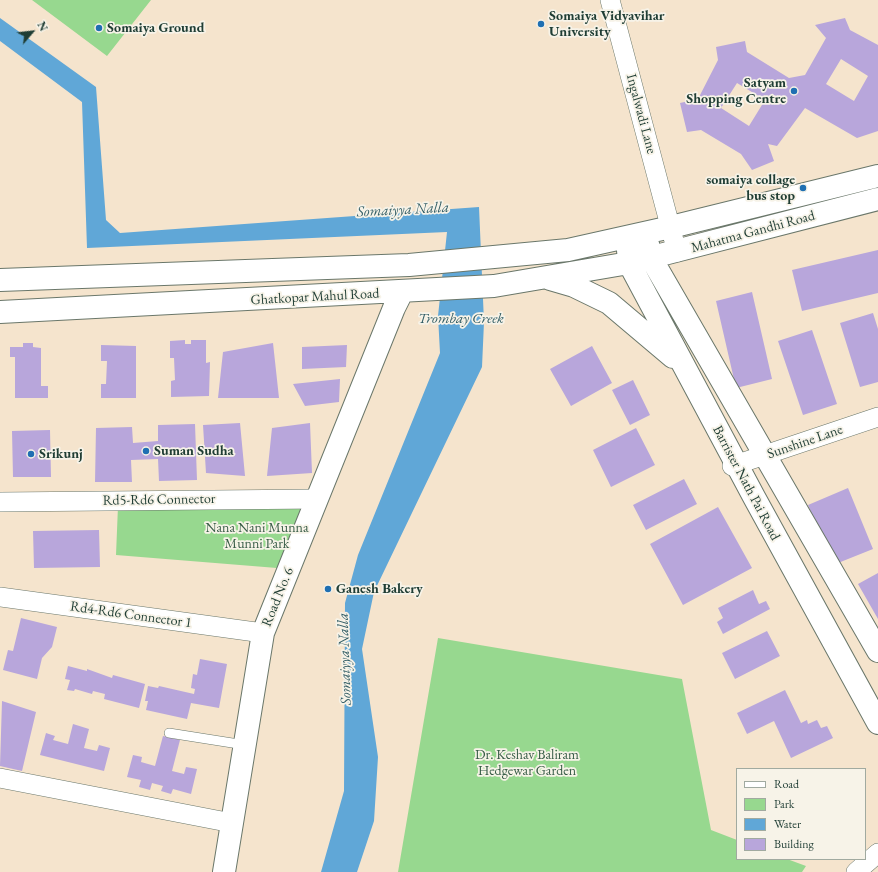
<!DOCTYPE html>
<style>
body{margin:0}
#map{position:relative;width:878px;height:872px;overflow:hidden;background:#f5e4cd;font-family:"EB Garamond",serif}
canvas{display:block}
.legend{position:absolute;left:736px;top:768px;width:130px;height:92px;box-sizing:border-box;background:#f7f3e8;border:1px solid #a1aaa0;margin:0;padding:5px 7px;list-style:none;font-size:12px;color:#1f3d34}
.legend li{display:flex;align-items:center;gap:8px;height:20px}
.legend b{width:20px;border:1px solid #a1aaa0}
.north{position:absolute;left:12px;top:12px;width:40px;height:40px;-webkit-text-stroke:3px #f7f3e8;paint-order:stroke;rotate:62deg;font-size:11px;font-weight:700;line-height:16px;text-align:center;color:#1f3d34}
.north::after{content:'';display:block;margin:auto;width:14px;height:18px;background:#1f3d34;clip-path:polygon(50% 0,100% 100%,50% 72%,0 100%)}
</style>
<div id="map">
<canvas width="878" height="872"></canvas>
<ul class="legend">
<li><b style="height:5px;background:#fff"></b>Road</li>
<li><b style="height:11px;background:#97d88f"></b>Park</li>
<li><b style="height:11px;background:#60a7d7"></b>Water</li>
<li><b style="height:11px;background:#b8a6db"></b>Building</li>
</ul>
<div class="north">N</div>
</div>
<script>
const g = document.querySelector('canvas').getContext('2d');
g.lineJoin = 'round';
function paint(path, color) {
  g.fillStyle = color;
  g.fill(path, 'evenodd');
}
function poly(rows) {
  const path = new Path2D();
  for (const r of rows) {
    path.moveTo(r[0], r[1]);
    for (let i = 2; i < r.length; i += 2) path.lineTo(r[i], r[i + 1]);
  }
  return path;
}
function stroke(path, color, width, dash) {
  g.strokeStyle = color;
  g.lineWidth = width;
  g.lineCap = dash ? 'butt' : 'round';
  g.setLineDash(dash || []);
  g.stroke(path);
}
function write(font, color, halo, rows, align = 'center') {
  g.font = font + ' "EB Garamond",serif';
  g.lineWidth = 3.5;
  g.setLineDash([]);
  g.textBaseline = 'middle';
  g.strokeStyle = halo;
  g.fillStyle = color;
  for (const [text, x, y, turn = 0] of rows) {
    g.save();
    g.translate(x, y);
    g.rotate((+turn || 0) * Math.PI / 180);
    g.textAlign = isNaN(turn) ? turn : align;
    if (halo) g.strokeText(text, 0, 0);
    g.fillText(text, 0, 0);
    g.restore();
  }
}
const green = poly([
 [32,0,151,0,107,56],
 [118,506,303,506,277,568,116,555],
 [438,638,682,679,711,830,737,840,737,859,787,859,806,866,802,872,398,872]
]);
const water = poly([
 [0,18,96,87,106,220,120,233,479,207,484,322,482,367,374,592,362,649,378,757,374,821,357,872,321,872,344,791,345,603,358,555,440,353,438,316,447,232,87,248,82,102,0,41]
]);
const building = poly([
 [845,18,850,30,878,45,878,131,857,138,805,108,777,146,768,144,774,161,752,170,741,154,701,130,687,132,680,103,698,99,718,60,716,47,745,41,747,52,789,78,805,75,826,38,815,25],
 [841,59,868,76,854,101,826,84],
 [737,83,765,100,749,126,721,108],
 [878,250,878,293,802,311,792,270],
 [752,292,772,379,736,388,716,301],
 [873,313,878,329,878,382,860,387,840,323],
 [812,330,837,404,803,415,778,341],
 [185,340,185,344,191,344,191,340,206,340,206,363,210,362,209,396,171,397,171,381,175,380,174,358,170,358,170,341],
 [23,343,33,343,33,347,41,348,41,386,48,386,48,398,15,398,15,357,10,357,10,347,23,347],
 [273,343,279,398,218,398,223,352],
 [101,345,136,346,136,398,101,398,101,384,106,384,107,361,101,361],
 [347,345,346,367,302,369,302,347],
 [592,346,612,383,571,406,550,369],
 [340,379,339,402,305,406,293,384],
 [633,380,650,415,630,425,612,390],
 [240,423,245,476,206,473,203,425],
 [310,423,312,473,267,476,272,428],
 [195,424,197,480,159,481,158,459,131,460,132,482,95,482,96,428,132,427,133,443,158,441,158,425],
 [636,428,655,465,611,487,593,450],
 [50,430,51,477,13,477,12,431],
 [684,479,697,504,646,530,633,505],
 [848,488,873,549,833,565,808,505],
 [718,507,752,568,683,605,650,544],
 [99,530,100,567,34,568,33,531],
 [878,573,878,619,858,584],
 [753,590,759,604,766,601,770,609,723,634,717,622,723,618,718,608],
 [21,618,57,627,52,647,42,658,37,679,3,670,8,650,13,651],
 [767,631,780,656,735,679,722,653],
 [200,659,227,664,219,708,191,703,187,719,146,710,148,701,145,701,148,686,158,688,159,686,194,694,195,689,191,688,193,674,197,675],
 [68,666,87,671,87,669,112,678,113,675,145,684,139,708,104,699,105,694,93,691,92,694,75,689,74,691,67,690,70,680,65,679],
 [785,690,801,723,807,720,808,724,817,720,821,728,827,726,833,738,791,758,774,721,747,734,737,713],
 [2,701,36,712,22,771,0,766],
 [73,724,89,729,84,748,97,751,99,745,110,748,104,771,40,755,46,733,55,736,53,740,68,744],
 [163,736,180,740,172,771,184,774,186,767,197,769,191,794,173,789,171,794,161,791,163,786,152,783,150,790,139,787,141,780,127,777,133,755,142,757,141,762,155,766]
]);
const service = poly([
 [169,733,245,745]
]);
const minor = poly([
 [610,0,677,252],
 [732,466,878,417],
 [0,502,318,499],
 [0,597,263,633],
 [0,778,232,823],
 [856,872,878,853]
]);
const tertiary = poly([
 [648,244,651,258,878,651],
 [628,250,629,263,754,497,878,723],
 [550,279,574,286,609,303,673,357],
 [0,280,409,265,568,250,671,227,878,176],
 [0,312,494,286,629,263,878,199],
 [224,872,263,633,394,308,402,292]
]);
const markers = [
 [541,24,4,"#1f6fb2"],
 [99,28,4,"#1f6fb2"],
 [794,91,4,"#1f6fb2"],
 [803,188,4,"#1f6fb2"],
 [146,451,4,"#1f6fb2"],
 [31,454,4,"#1f6fb2"],
 [328,589,4,"#1f6fb2"]
];
const poiNames = [
 ["Somaiya Vidyavihar",549,16],
 ["University",549,32],
 ["Somaiya Ground",107,28],
 ["Satyam",786,83,"right"],
 ["Shopping Centre",786,99,"right"],
 ["somaiya collage",795,180,"right"],
 ["bus stop",795,196,"right"],
 ["Suman Sudha",154,451],
 ["Srikunj",39,454],
 ["Ganesh Bakery",336,589]
];
const streetNames = [
 ["Ingalwadi Lane",641,114,75],
 ["Mahatma Gandhi Road",753,232,-15],
 ["Ghatkopar Mahul Road",315,297,-3],
 ["Sunshine Lane",805,442,-19],
 ["Barrister Nath Pai Road",746,483,62],
 ["Rd5-Rd6 Connector",159,500,-1],
 ["Road No. 6",278,597,-68],
 ["Rd4-Rd6 Connector 1",131,615,8]
];
const parkNames = [
 ["Nana Nani Munna",257,528],
 ["Munni Park",257,544],
 ["Dr. Keshav Baliram",527,755],
 ["Hedgewar Garden",527,771]
];
const waterNames = [
 ["Somaiyya Nalla",403,210,-3],
 ["Trombay Creek",461,319],
 ["Somaiyya Nalla",345,659,-92]
];
paint(green, '#97d88f');
paint(water, '#60a7d7');
paint(building, '#b8a6db');
stroke(service, '#6a776a', 10);
stroke(minor, '#6a776a', 20);
stroke(tertiary, '#6a776a', 24);
stroke(service, '#fff', 9);
stroke(minor, '#fff', 19);
stroke(tertiary, '#fff', 22);
for (const [x, y, r, color] of markers) {
  const dot = new Path2D();
  dot.arc(x, y, r, 0, 2 * Math.PI);
  g.fillStyle = color;
  g.fill(dot);
  stroke(dot, '#f7f3e8', 1.5);
}
write('bold 14px', '#1f3d34', '#f7f3e8', poiNames, 'left');
write('14px', '#1f3d34', '#f7f3e8', streetNames);
write('14px', '#375c46', '#f7f3e8', parkNames);
write('italic 15px', '#325d65', '#f7f3e8', waterNames);
</script>
